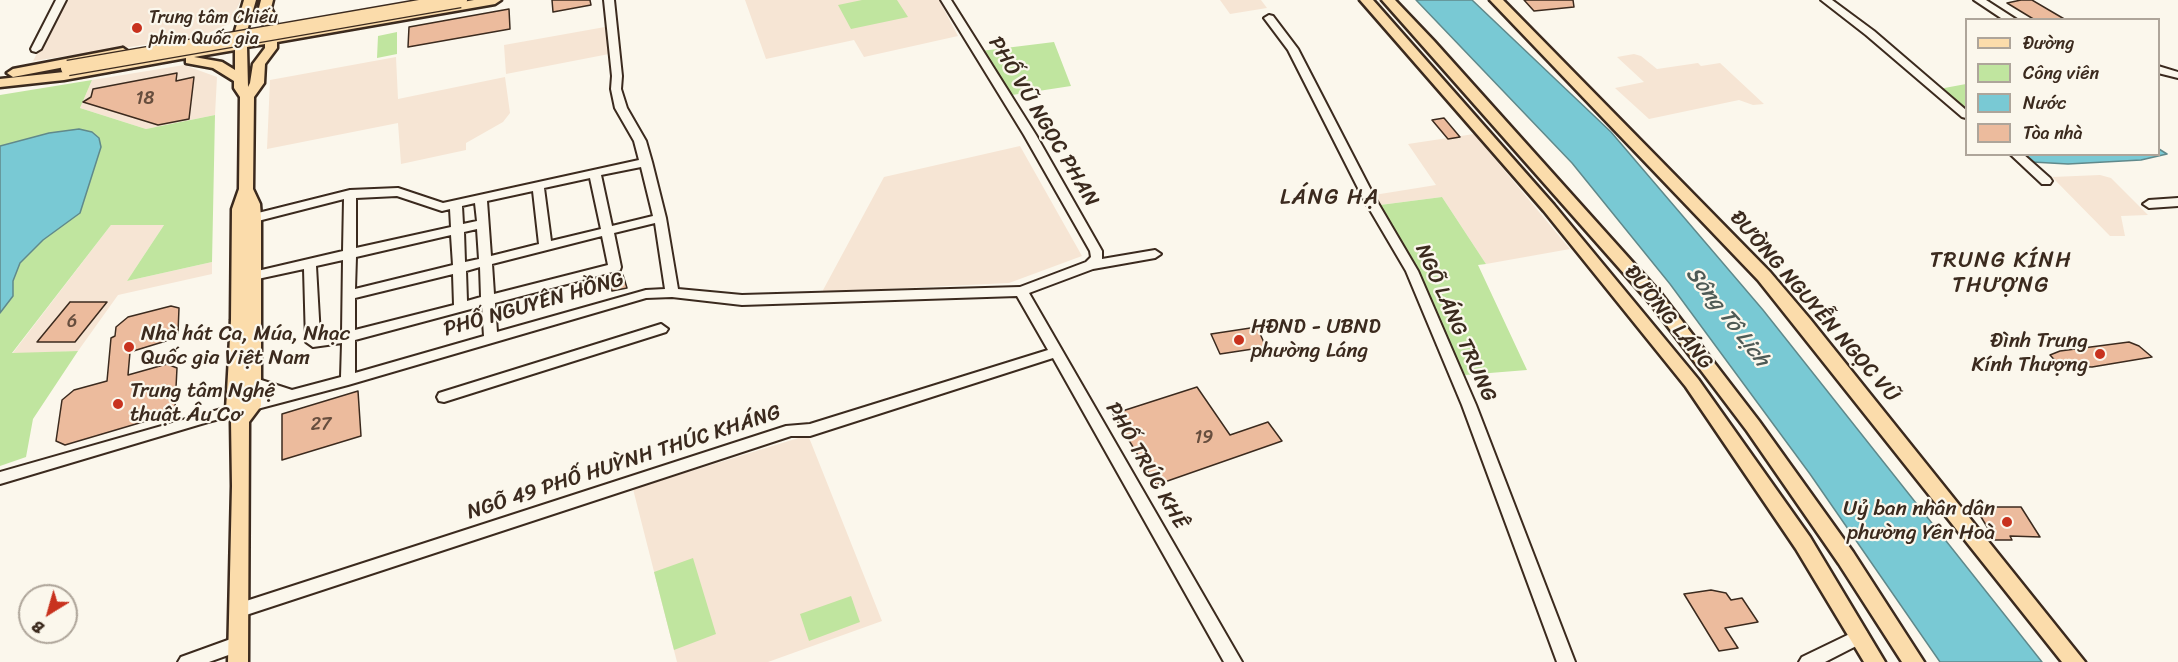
<!DOCTYPE html>
<meta charset="utf-8">
<style>
body{margin:0}
#map{position:relative;width:2178px;height:662px;overflow:hidden;background:#fbf7ec;font-family:Sriracha,sans-serif}
canvas{display:block}
.legend{position:absolute;left:1965px;top:18px;width:195px;height:138px;box-sizing:border-box;background:#fbf7ec;border:2px solid #aea59a;margin:0;padding:8px 10px;list-style:none;font-size:18px;color:#3b2a1e}
.legend li{display:flex;align-items:center;gap:12px;height:30px}
.legend b{width:30px;border:2px solid #aea59a}
.north{position:absolute;left:18px;top:584px;width:60px;height:60px;box-sizing:border-box;background:#fbf7ec;border:2px solid #aea59a;border-radius:50%;rotate:217deg;font-size:16px;font-weight:700;line-height:24px;text-align:center;color:#3b2a1e}
.north::after{content:'';display:block;margin:auto;width:21px;height:27px;background:#c8321e;clip-path:polygon(50% 0,100% 100%,50% 72%,0 100%)}
</style>
<div id="map">
<canvas width="2178" height="662"></canvas>
<ul class="legend">
<li><b style="height:8px;background:#fbdcab"></b>Đường</li>
<li><b style="height:16px;background:#c0e59f"></b>Công viên</li>
<li><b style="height:16px;background:#79c9d4"></b>Nước</li>
<li><b style="height:16px;background:#ecbb9d"></b>Tòa nhà</li>
</ul>
<div class="north">B</div>
</div>
<script>
const g = document.querySelector('canvas').getContext('2d');
g.lineJoin = 'round';
function paint(path, color) {
  g.fillStyle = color;
  g.fill(path, 'evenodd');
}
function poly(rows) {
  const path = new Path2D();
  for (const r of rows) {
    path.moveTo(r[0], r[1]);
    for (let i = 2; i < r.length; i += 2) path.lineTo(r[i], r[i + 1]);
  }
  return path;
}
function stroke(path, color, width, dash) {
  g.strokeStyle = color;
  g.lineWidth = width;
  g.lineCap = dash ? 'butt' : 'round';
  g.setLineDash(dash || []);
  g.stroke(path);
}
function write(font, color, halo, rows, align = 'center') {
  g.font = font + ' Sriracha,sans-serif';
  g.lineWidth = 4.5;
  g.setLineDash([]);
  g.textBaseline = 'middle';
  g.strokeStyle = halo;
  g.fillStyle = color;
  for (const [text, x, y, turn = 0] of rows) {
    g.save();
    g.translate(x, y);
    g.rotate((+turn || 0) * Math.PI / 180);
    g.textAlign = isNaN(turn) ? turn : align;
    if (halo) g.strokeText(text, 0, 0);
    g.fillText(text, 0, 0);
    g.restore();
  }
}
const built = poly([
 [65,0,241,0,229,24,199,37,33,61],
 [745,0,939,0,958,36,864,57,854,40,766,59],
 [1220,0,1261,0,1267,8,1230,14],
 [605,27,609,54,506,74,504,45],
 [1634,54,1641,56,1657,69,1698,63,1701,66,1720,63,1764,104,1753,105,1739,100,1649,119,1615,88,1644,82,1617,57],
 [396,57,398,99,505,77,510,113,503,122,466,143,466,150,401,164,398,123,267,149,270,80],
 [184,65,217,77,215,115,146,129,80,108,92,80],
 [1474,134,1570,249,1486,264,1442,197,1380,205,1374,195,1436,185,1408,144],
 [1020,146,1082,256,1009,283,822,292,884,177],
 [2100,175,2111,178,2148,215,2121,216,2125,236,2110,236,2052,177],
 [111,225,164,225,127,281,212,262,212,274,118,295,78,351,12,354],
 [808,435,882,621,768,662,677,662,633,489]
]);
const green = poly([
 [862,0,897,0,908,17,851,29,838,5],
 [397,32,397,54,377,58,378,36],
 [1054,42,1071,86,1012,95,981,51],
 [92,80,80,108,146,129,215,115,212,262,127,281,164,225,111,225,12,353,78,351,33,419,26,457,0,466,0,95],
 [1966,84,1966,107,1964,107,1939,89],
 [1442,197,1486,264,1478,265,1527,370,1465,375,1419,275,1380,205],
 [693,558,716,634,674,650,654,572],
 [851,596,860,622,809,641,800,614]
]);
const water = poly([
 [1416,0,1472,0,1611,132,1763,310,2042,662,1940,662,1810,474,1670,284,1572,163,1416,0],
 [79,129,92,132,99,138,101,147,80,213,43,240,20,263,13,281,13,296,0,313,0,146,49,133,79,129],
 [2159,149,2167,154,2141,160,2068,164,2032,162,2024,155,2158,154,2159,149]
]);
const building = poly([
 [552,0,590,0,591,5,553,12,552,0],
 [1524,0,1573,0,1574,7,1534,11,1524,0],
 [2021,0,2032,0,2066,20,2035,20,2007,3,2021,0],
 [509,9,510,29,408,47,409,27,509,9],
 [177,73,176,81,194,77,189,119,158,125,83,102,91,97,93,89,177,73],
 [1444,118,1460,137,1448,139,1432,120,1444,118],
 [623,275,627,288,612,291,609,279,623,275],
 [70,302,107,302,75,342,37,342,70,302],
 [171,306,179,308,178,333,166,341,130,352,128,375,167,364,177,368,175,407,163,416,65,445,56,441,62,400,74,390,107,381,111,338,115,336,116,327,128,317,171,306],
 [1257,327,1266,347,1220,354,1211,334,1257,327],
 [2129,342,2139,346,2152,357,2092,367,2060,366,2050,355,2060,351,2129,342],
 [1197,387,1230,435,1268,422,1282,441,1156,485,1113,414,1197,387],
 [358,391,361,436,282,460,282,414,358,391],
 [1975,507,2021,507,2040,537,2010,536,2012,540,1995,540,1975,507],
 [1711,590,1726,593,1731,600,1742,598,1758,622,1725,628,1738,648,1719,651,1684,594,1711,590]
]);
const minor = poly([
 [56,0,66,0,41,49,36,52,32,51,31,49,56,0],
 [604,0,614,0,622,76,621,89,627,108,646,141,652,162,666,218,678,289,742,295,1020,287,1086,262,1091,257,1090,251,1024,135,941,0,951,0,1036,135,1102,251,1102,259,1155,250,1161,254,1155,258,1093,269,1029,293,1242,662,1224,662,1053,358,810,436,791,436,240,617,234,615,232,610,234,605,240,603,786,426,810,424,1048,350,1017,296,742,305,672,297,646,298,348,385,208,422,0,484,0,472,274,394,247,386,245,382,247,378,252,377,292,390,341,377,342,343,313,347,306,342,304,269,253,280,247,276,253,272,343,251,344,199,254,222,248,218,250,215,350,190,398,188,443,203,639,160,634,141,615,108,611,89,612,76,604,0],
 [641,167,653,216,612,226,601,175,641,167],
 [590,178,601,229,551,241,544,188,590,178],
 [533,191,539,244,491,256,487,201,533,191],
 [397,196,442,211,450,209,451,227,356,248,356,198,397,196],
 [475,203,477,221,463,224,462,206,475,203],
 [655,223,665,289,646,290,497,332,495,303,620,270,621,267,614,233,655,223],
 [477,229,479,259,465,262,464,232,477,229],
 [451,235,453,265,355,289,356,257,451,235],
 [602,236,608,265,494,294,492,264,602,236],
 [343,260,342,333,320,336,316,266,343,260],
 [480,267,481,297,467,301,466,271,480,267],
 [453,274,454,305,355,330,355,298,453,274],
 [482,306,484,336,355,373,355,340,482,306],
 [1821,0,1832,0,1874,31,1966,110,1966,118,1962,117,1866,35,1821,0],
 [1974,0,1986,0,2017,20,2004,20,1974,0],
 [1269,15,1273,16,1298,49,1375,198,1418,271,1476,405,1575,662,1557,662,1462,405,1406,271,1363,198,1288,50,1264,18,1269,15],
 [2158,66,2178,72,2178,78,2158,73,2158,66],
 [2010,154,2023,154,2050,178,2052,181,2050,184,2042,184,2010,154],
 [2178,198,2178,206,2149,208,2143,204,2149,200,2178,198],
 [661,324,668,329,666,332,444,402,439,401,437,397,439,393,661,324],
 [1860,629,1866,631,1868,636,1866,641,1825,662,1799,662,1802,657,1860,629],
 [239,636,245,639,247,644,245,649,209,662,178,662,181,657,239,636]
]);
const major = poly([
 [244,0,256,0,247,31,247,40,264,37,264,18,259,8,261,0,273,0,271,8,276,18,277,35,474,0,501,0,495,4,277,42,277,48,265,64,264,83,254,97,253,189,260,204,261,218,261,406,249,422,248,662,228,662,232,486,231,420,226,410,231,320,232,209,239,189,240,97,234,88,234,81,213,68,186,63,186,58,64,80,0,87,0,79,64,72,235,42,235,31,244,0],
 [265,44,265,48,253,64,250,83,248,87,247,47,265,44],
 [235,50,235,70,222,62,194,57,235,50],
 [1360,0,1373,0,1554,205,1698,379,1810,537,1885,662,1864,662,1796,549,1686,387,1544,211,1360,0],
 [1382,0,1395,0,1434,41,1662,295,1759,421,1853,552,1924,662,1902,662,1839,564,1747,431,1650,303,1382,0],
 [1490,0,1503,0,1770,272,1810,319,2085,662,2062,662,1758,280,1490,0],
 [123,48,129,52,127,55,13,77,7,73,13,69,123,48]
]);
const majorBridge = poly([
 [68,68,460,0]
]);
const markers = [
 [137,28,6,"#c8321e"],
 [1239,340,6,"#c8321e"],
 [129,347,6,"#c8321e"],
 [2100,354,6,"#c8321e"],
 [118,404,6,"#c8321e"],
 [2007,522,6,"#c8321e"]
];
const farPoinames = [
 ["Trung tâm Chiếu",149,18],
 ["phim Quốc gia",149,39]
];
const numberNames = [
 ["18",145,99],
 ["6",72,322],
 ["27",321,425],
 ["19",1204,438]
];
const streetNames = [
 ["PHỐ VŨ NGỌC PHAN",1043,122,59],
 ["PHỐ NGUYÊN HỒNG",534,305,-16],
 ["ĐƯỜNG NGUYỄN NGỌC VŨ",1814,307,49],
 ["ĐƯỜNG LÁNG",1668,318,51],
 ["NGÕ LÁNG TRUNG",1455,323,66],
 ["NGÕ 49 PHỐ HUỲNH THÚC KHÁNG",624,463,-18],
 ["PHỐ TRÚC KHÊ",1146,466,60]
];
const poiNames = [
 ["HĐND - UBND",1251,328],
 ["phường Láng",1251,352],
 ["Nhà hát Ca, Múa, Nhạc",141,335],
 ["Quốc gia Việt Nam",141,359],
 ["Đình Trung",2088,342,"right"],
 ["Kính Thượng",2088,366,"right"],
 ["Trung tâm Nghệ",130,392],
 ["thuật Âu Cơ",130,416],
 ["Uỷ ban nhân dân",1995,510,"right"],
 ["phường Yên Hoà",1995,534,"right"]
];
const neighbourhoodNames = [
 ["LÁNG HẠ",1330,198],
 ["TRUNG KÍNH",2001,261],
 ["THƯỢNG",2001,286]
];
const waterNames = [
 ["Sông Tô Lịch",1727,317,52]
];
paint(built, '#f6e5d4');
paint(green, '#c0e59f');
paint(water, '#79c9d4');
stroke(water, '#60898b', 1.5);
paint(building, '#ecbb9d');
stroke(building, '#3b2a1e', 1.5);
stroke(minor, '#3b2a1e', 4);
stroke(major, '#3b2a1e', 5);
paint(minor, '#fbf7ec');
paint(major, '#fbdcab');
stroke(majorBridge, '#3b2a1e', 17, []);
stroke(majorBridge, '#fbdcab', 14);
for (const [x, y, r, color] of markers) {
  const dot = new Path2D();
  dot.arc(x, y, r, 0, 2 * Math.PI);
  g.fillStyle = color;
  g.fill(dot);
  stroke(dot, '#fbf7ec', 2);
}
write('18px', '#3b2a1e', '#fbf7ec', farPoinames, 'left');
write('18px', '#674e3e', null, numberNames);
write('21px', '#3b2a1e', '#fbf7ec', streetNames);
write('21px', '#3b2a1e', '#fbf7ec', poiNames, 'left');
g.letterSpacing = '1.5px';
write('22px', '#3b2a1e', '#fbf7ec', neighbourhoodNames);
g.letterSpacing = '0px';
write('italic 22px', '#4e5a55', '#fbf7ec', waterNames);
</script>
